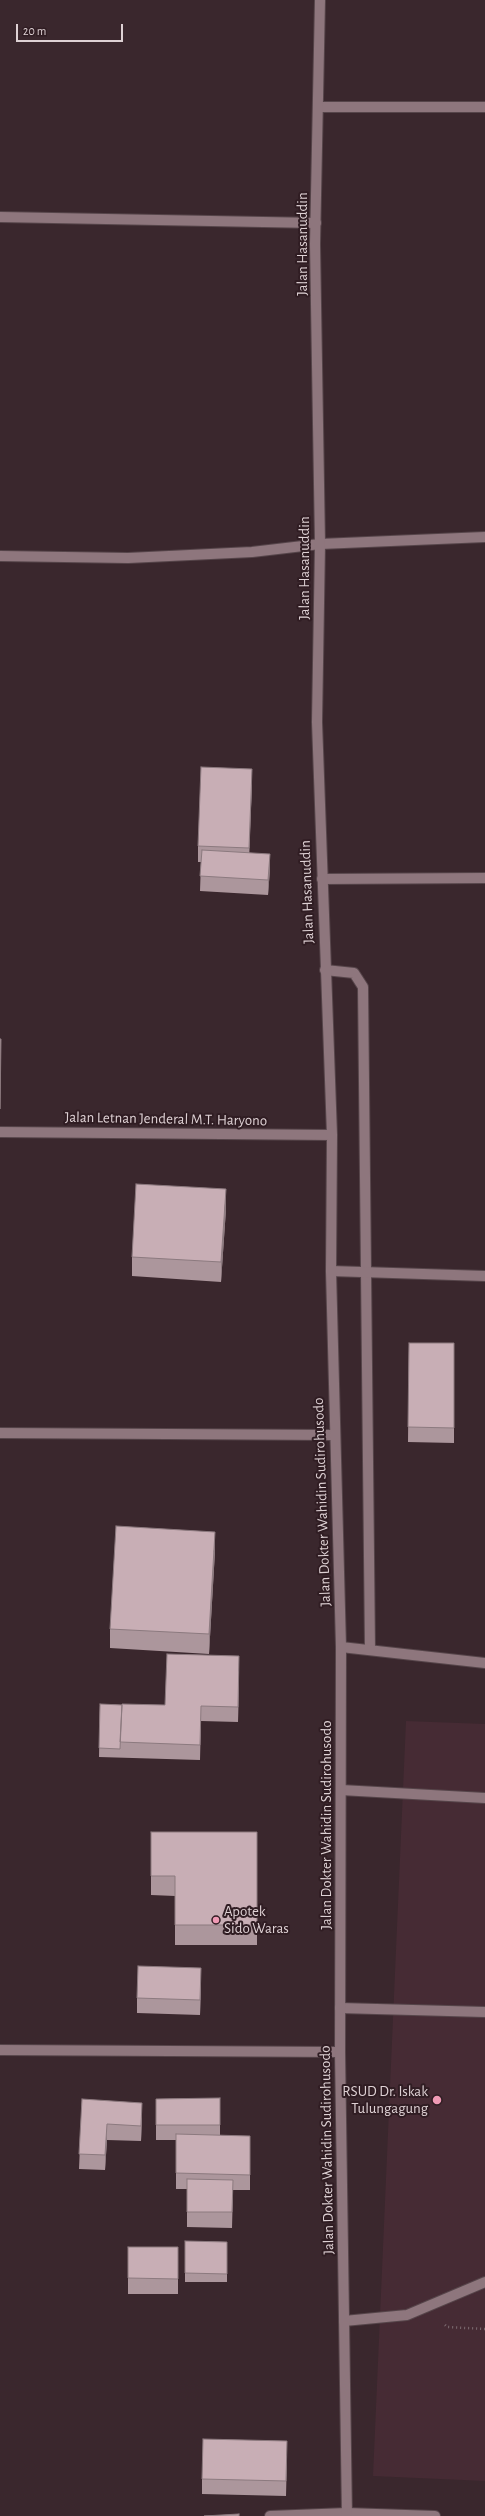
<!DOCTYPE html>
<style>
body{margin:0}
#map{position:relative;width:485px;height:2516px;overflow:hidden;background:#3a272d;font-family:"Alegreya Sans",sans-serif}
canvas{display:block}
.scale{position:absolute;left:16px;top:24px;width:107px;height:18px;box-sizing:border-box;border:2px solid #ded1d4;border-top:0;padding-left:5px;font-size:12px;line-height:14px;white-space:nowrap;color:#ded1d4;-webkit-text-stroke:3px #301d23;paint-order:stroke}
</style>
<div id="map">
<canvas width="485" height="2516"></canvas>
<div class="scale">20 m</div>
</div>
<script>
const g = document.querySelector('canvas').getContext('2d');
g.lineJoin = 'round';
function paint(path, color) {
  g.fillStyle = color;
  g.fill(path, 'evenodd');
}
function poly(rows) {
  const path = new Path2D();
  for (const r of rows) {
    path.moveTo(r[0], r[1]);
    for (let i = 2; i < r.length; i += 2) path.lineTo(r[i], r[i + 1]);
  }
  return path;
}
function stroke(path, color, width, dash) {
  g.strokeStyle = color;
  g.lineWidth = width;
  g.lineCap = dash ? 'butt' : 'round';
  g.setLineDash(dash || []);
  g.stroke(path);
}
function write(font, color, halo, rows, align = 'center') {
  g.font = font + ' "Alegreya Sans",sans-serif';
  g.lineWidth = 4;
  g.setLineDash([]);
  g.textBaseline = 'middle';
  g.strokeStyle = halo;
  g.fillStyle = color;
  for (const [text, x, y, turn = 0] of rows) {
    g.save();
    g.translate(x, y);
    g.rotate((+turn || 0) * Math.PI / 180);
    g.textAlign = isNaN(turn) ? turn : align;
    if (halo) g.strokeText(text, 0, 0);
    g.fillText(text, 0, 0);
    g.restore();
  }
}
const built = poly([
 [406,1721,485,1724,485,2481,373,2476]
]);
const path = poly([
 [445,2325,447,2327,485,2329]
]);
const lane = poly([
 [325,970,354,973,363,987,370,1650],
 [341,1790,485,1798],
 [340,2008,485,2012],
 [344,2321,407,2315,485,2282],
 [270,2516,347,2513,435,2516]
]);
const street = poly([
 [318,107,485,107],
 [0,217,316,223],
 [0,556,128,558,252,552,320,544,485,537],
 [322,879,485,878],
 [331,1271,485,1276],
 [0,1433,334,1435],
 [341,1647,485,1663],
 [0,2050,340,2052]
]);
const secondary = poly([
 [320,0,315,244,320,544,317,722,332,1135,331,1271,341,1647,340,2052,347,2516],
 [0,1132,332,1135]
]);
const wall = poly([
 [252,784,249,853,270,869,268,895,200,891,201,862,198,862,198,846],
 [226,1209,221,1282,132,1276,132,1257],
 [409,1343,454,1343,454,1443,408,1442],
 [215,1551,209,1654,110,1648,110,1629],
 [239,1671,238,1722,201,1721,200,1760,99,1757,100,1704,122,1705,165,1705],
 [151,1832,257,1832,257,1945,175,1945,175,1896,151,1895],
 [201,1983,200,2015,137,2013,137,1998],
 [220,2098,220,2135,250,2151,250,2190,233,2190,232,2228,187,2227,187,2189,176,2189,176,2140,156,2140,156,2099],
 [82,2099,142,2118,141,2141,107,2140,105,2170,79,2169],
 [185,2241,227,2242,227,2282,185,2282],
 [128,2247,178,2247,178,2294,128,2294],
 [287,2456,286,2496,202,2494,202,2479]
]);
const shadedWall = poly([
 [252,769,252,784,249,864,249,848],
 [270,854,270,869,268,895,268,880],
 [226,1189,226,1209,221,1282,221,1262],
 [215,1532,215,1551,209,1654,209,1634],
 [239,1656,239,1671,238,1722,238,1707],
 [201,1968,201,1983,200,2015,200,2000],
 [142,2103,142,2118,141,2141,141,2126],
 [107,2124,107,2140,105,2170,105,2155]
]);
const building = poly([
 [201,767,252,769,249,848,198,846,201,767],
 [202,850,270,854,268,880,200,876,202,850],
 [0,1039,1,1039,0,1109,0,1039],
 [136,1184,226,1189,221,1262,132,1257,136,1184],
 [409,1343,454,1343,454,1428,408,1427,409,1343],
 [116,1526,215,1532,209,1634,110,1629,116,1526],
 [167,1654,239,1656,238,1707,201,1706,200,1745,120,1742,122,1704,165,1705,167,1654],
 [100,1704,122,1705,120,1749,99,1748,100,1704],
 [151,1832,257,1832,257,1925,175,1925,175,1876,151,1876,151,1832],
 [138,1966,201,1968,200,2000,137,1998,138,1966],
 [220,2098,220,2125,156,2125,156,2099,220,2098],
 [82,2099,142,2103,141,2126,107,2124,105,2155,79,2154,82,2099],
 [176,2134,250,2136,250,2175,176,2173,176,2134],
 [187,2179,233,2180,232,2212,187,2212,187,2179],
 [185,2241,227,2242,227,2274,185,2273,185,2241],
 [128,2247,178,2247,178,2279,128,2278,128,2247],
 [203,2439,287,2441,286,2481,202,2479,203,2439],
 [239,2514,239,2516,204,2516,239,2514]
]);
const markers = [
 [216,1920,4,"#f09ab5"],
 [437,2100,5,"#f09ab5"]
];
const streetNames = [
 ["Jalan Hasanuddin",302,244,-90],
 ["Jalan Hasanuddin",304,568,-90],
 ["Jalan Hasanuddin",307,892,-92],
 ["Jalan Letnan Jenderal M.T. Haryono",166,1119,1],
 ["Jalan Dokter Wahidin Sudirohusodo",322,1502,-92],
 ["Jalan Dokter Wahidin Sudirohusodo",326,1825,-90],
 ["Jalan Dokter Wahidin Sudirohusodo",327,2150,-91]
];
const poiNames = [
 ["Apotek",224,1911],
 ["Sido Waras",224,1928],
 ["RSUD Dr. Iskak",428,2091,"right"],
 ["Tulungagung",428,2108,"right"]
];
paint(built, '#462b34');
stroke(lane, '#56454a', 12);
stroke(street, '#56454a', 12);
stroke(secondary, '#56454a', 12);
stroke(path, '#7e6d72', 2.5, [1, 3]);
stroke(lane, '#8e767d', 10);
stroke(street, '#8e767d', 10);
stroke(secondary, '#8e767d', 10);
paint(wall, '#ac969c');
paint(shadedWall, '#8c7a7f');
paint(building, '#c8aeb5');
stroke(building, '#8c7a7f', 1);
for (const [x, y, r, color] of markers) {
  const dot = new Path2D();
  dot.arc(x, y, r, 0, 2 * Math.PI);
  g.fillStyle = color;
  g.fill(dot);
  stroke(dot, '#301d23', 1.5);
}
write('15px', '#ded1d4', '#301d23', streetNames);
write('15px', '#ded1d4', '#301d23', poiNames, 'left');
</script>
